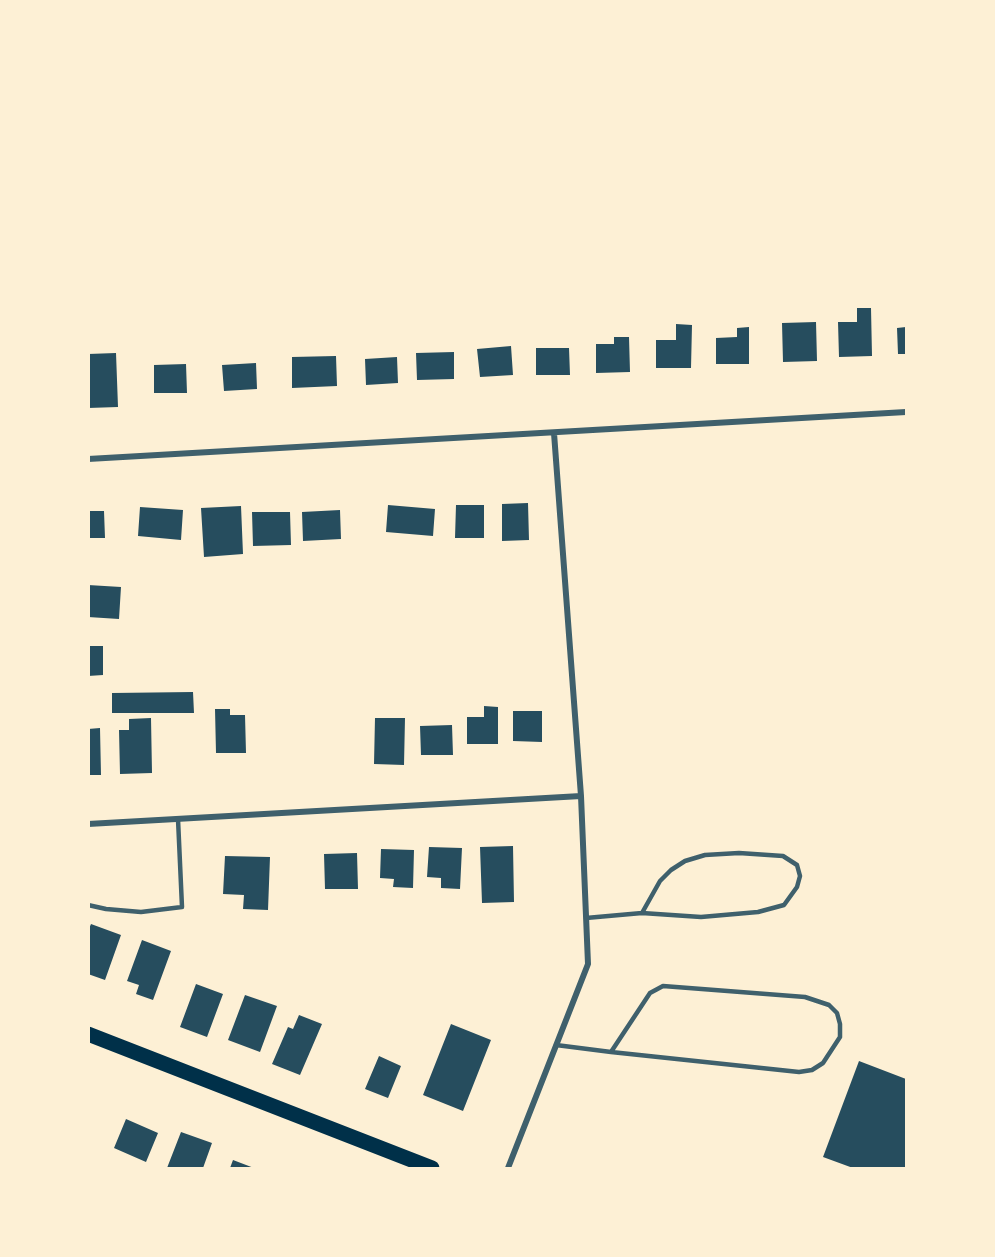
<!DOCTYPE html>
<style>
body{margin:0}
#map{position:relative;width:995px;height:1257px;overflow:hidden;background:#fdf0d5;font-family:Montserrat,sans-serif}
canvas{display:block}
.frame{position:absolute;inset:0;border:90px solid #fdf0d5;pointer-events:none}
</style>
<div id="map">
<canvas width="995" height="1257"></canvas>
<div class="frame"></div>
</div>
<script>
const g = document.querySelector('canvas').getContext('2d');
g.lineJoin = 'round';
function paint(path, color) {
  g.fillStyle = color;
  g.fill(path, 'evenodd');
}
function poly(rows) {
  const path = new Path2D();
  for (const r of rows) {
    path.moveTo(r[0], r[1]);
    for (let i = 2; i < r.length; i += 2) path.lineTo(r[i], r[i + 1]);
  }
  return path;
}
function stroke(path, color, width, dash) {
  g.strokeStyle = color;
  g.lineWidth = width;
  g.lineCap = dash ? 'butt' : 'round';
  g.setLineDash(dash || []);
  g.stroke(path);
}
const building = poly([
 [857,308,871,308,872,356,839,357,838,322,857,322],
 [816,322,817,361,783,362,782,323],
 [676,324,692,325,691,368,656,368,656,340,676,340],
 [749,327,749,364,716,364,716,338,737,337,737,328],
 [906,327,906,354,898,354,897,328],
 [614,337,629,337,630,372,596,373,596,344,614,344],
 [511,346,513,375,480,377,477,349],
 [536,348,569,348,570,375,536,375],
 [454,352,454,379,417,380,416,353],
 [116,353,118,407,88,408,88,354],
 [336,356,337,386,292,388,292,357],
 [397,357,398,383,366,385,365,359],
 [256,363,257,389,224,391,222,365],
 [186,364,187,393,154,393,154,365],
 [528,503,529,540,502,541,502,504],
 [388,505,435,509,433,536,386,532],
 [456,505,484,505,484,538,455,538],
 [241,506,243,554,204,557,201,508],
 [140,507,183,510,181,540,138,536],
 [340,510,341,539,303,541,302,512],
 [88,511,104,511,105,538,88,538],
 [252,512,290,512,291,545,253,546],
 [88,585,121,587,119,619,88,617],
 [88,646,103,646,103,675,88,676],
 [193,692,194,713,112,713,112,693],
 [484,706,498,707,498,744,467,744,467,717,484,717],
 [215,709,230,709,230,715,245,715,246,753,216,753],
 [513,711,542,711,542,742,513,741],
 [151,718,152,773,120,774,119,730,129,730,129,719],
 [375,718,405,718,404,765,374,764],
 [452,725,453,755,421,755,420,726],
 [100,728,101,775,88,775,88,729],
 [513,846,514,902,482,903,480,847],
 [429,847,462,848,460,889,441,888,441,878,427,877],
 [381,849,414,850,413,888,393,887,394,879,380,878],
 [357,853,358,889,325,889,324,854],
 [225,856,270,857,268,910,243,909,244,895,223,894],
 [91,924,121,935,105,980,88,974,88,931],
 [142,940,171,951,153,1000,136,994,139,985,127,981],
 [196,984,223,994,207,1037,180,1027],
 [245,995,277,1006,260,1052,228,1040],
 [299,1015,322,1024,300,1075,272,1064,288,1027,293,1029],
 [451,1024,491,1040,463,1111,423,1095],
 [379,1056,401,1066,388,1098,365,1089],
 [859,1061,906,1079,906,1168,853,1168,823,1157],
 [126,1119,158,1133,146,1162,114,1148],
 [181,1132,212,1143,203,1168,167,1168],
 [233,1160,254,1168,230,1168]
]);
const service = poly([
 [739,853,783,856,797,865,800,876,797,887,784,905,758,912,701,917,642,913,660,881,671,870,685,861,705,855,739,853],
 [88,905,106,909,141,912,182,907,178,819],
 [586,918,642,913],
 [556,1045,611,1052,799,1072,812,1070,823,1063,840,1037,840,1024,837,1013,829,1005,805,997,663,986,650,993,611,1052]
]);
const minor = poly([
 [88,459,906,412],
 [88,824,581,796],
 [508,1168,588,964,581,796,554,433]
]);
const primary = poly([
 [88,1034,432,1168]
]);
paint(building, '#264d5e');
stroke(service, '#3f606c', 4.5);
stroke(minor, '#3f606c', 6);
stroke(primary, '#003049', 15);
</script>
